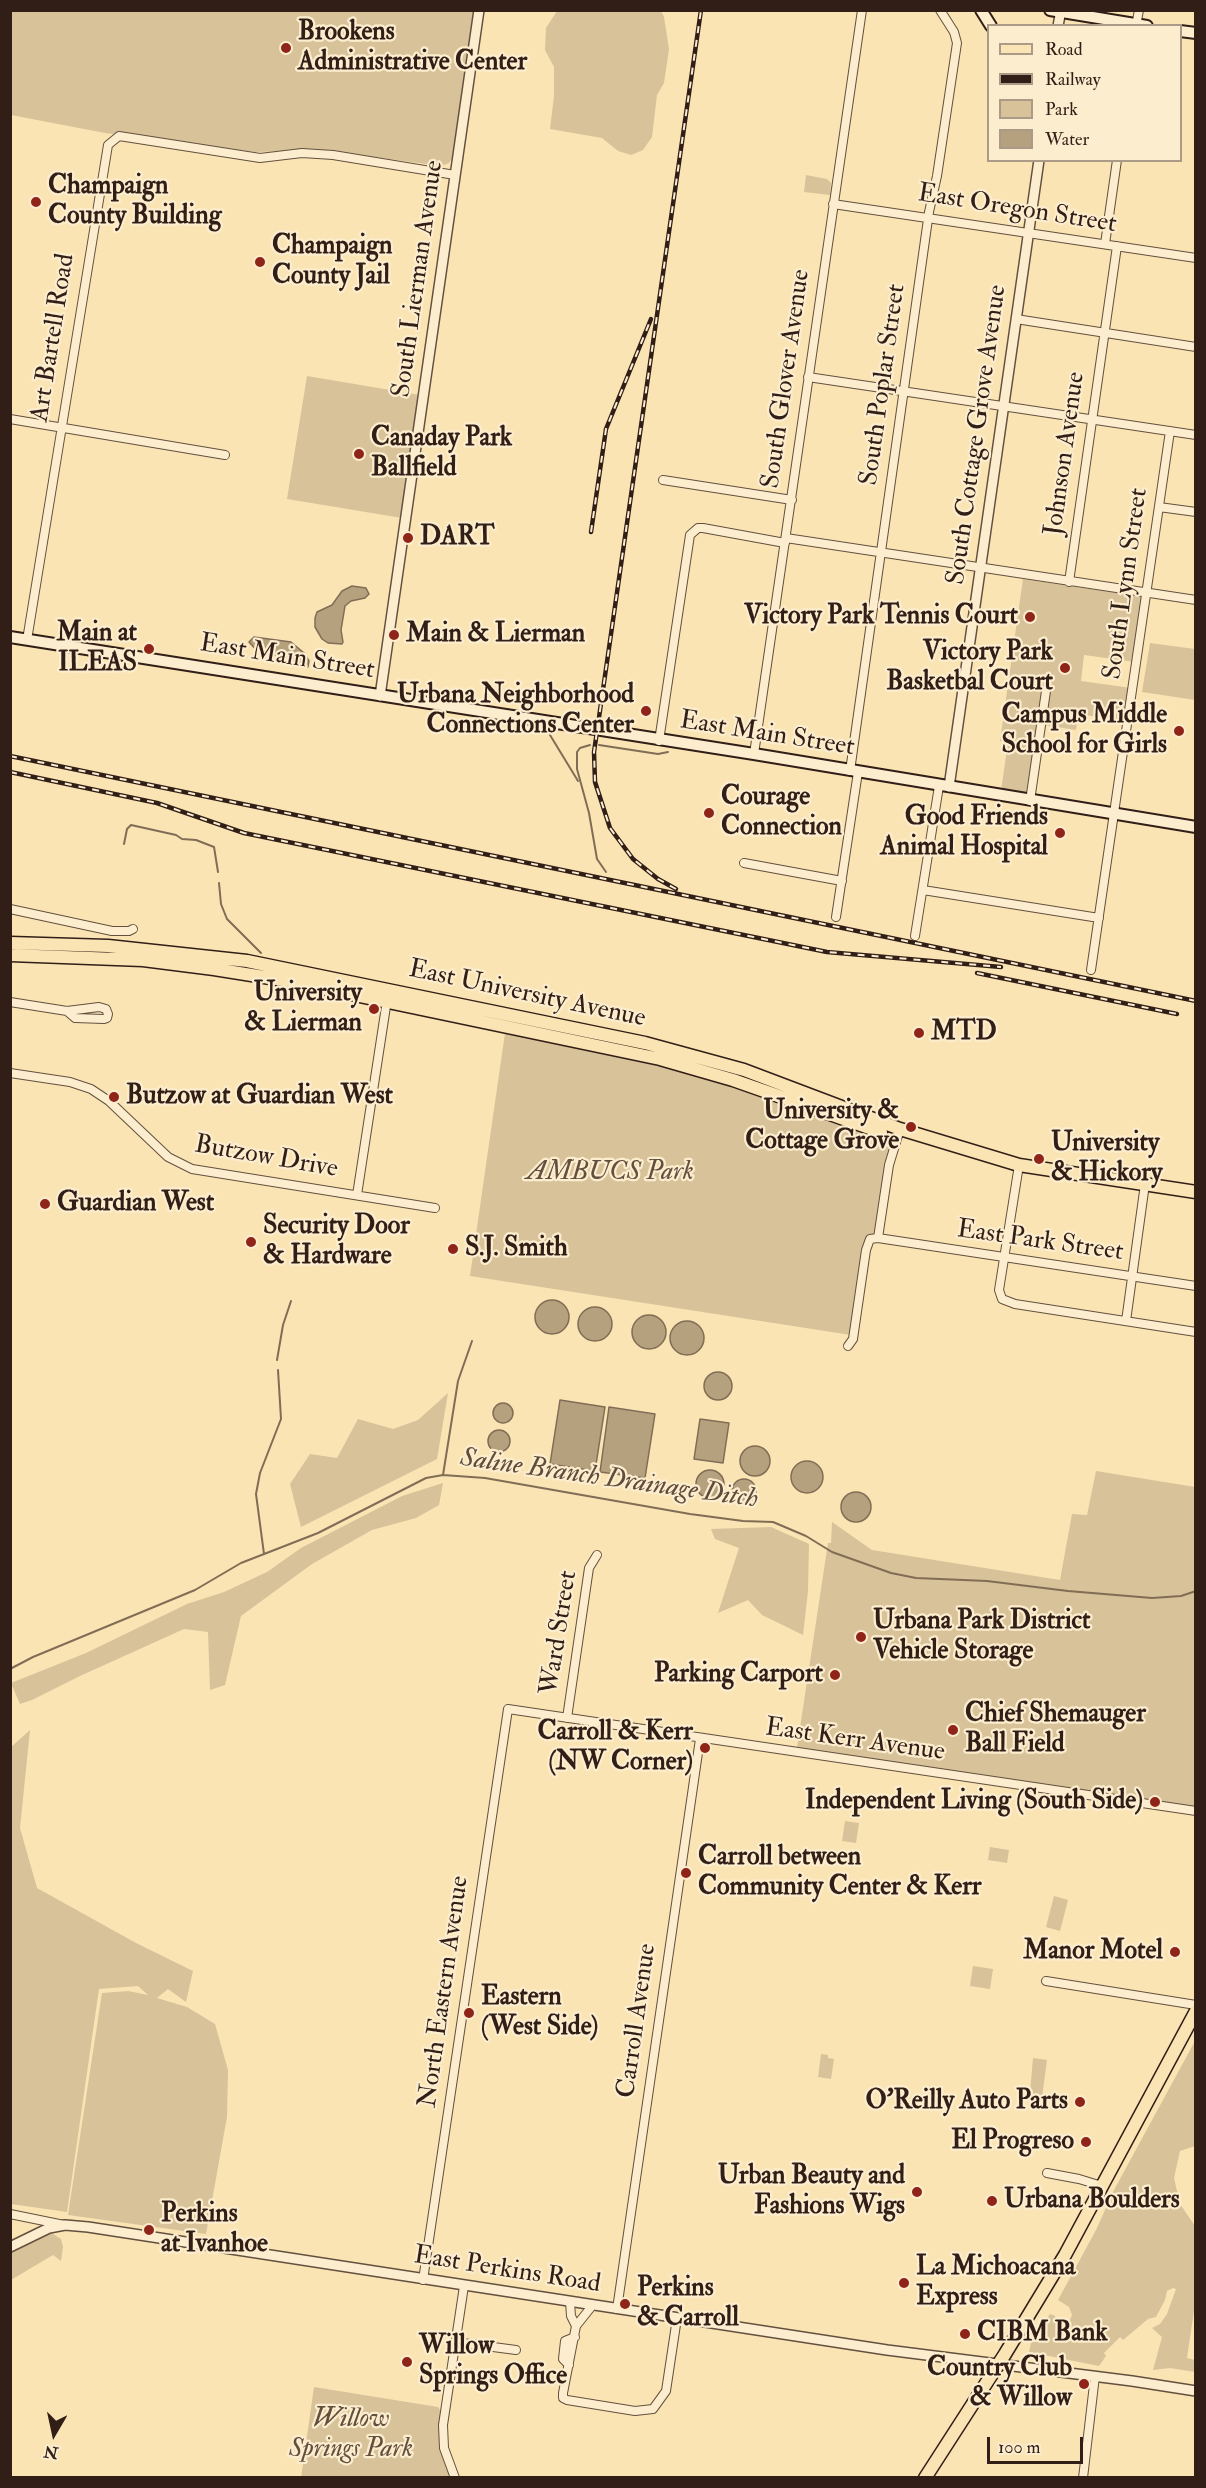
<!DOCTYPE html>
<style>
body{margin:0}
#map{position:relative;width:1206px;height:2488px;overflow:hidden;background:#fae4b4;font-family:"IM FELL Double Pica",serif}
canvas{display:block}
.frame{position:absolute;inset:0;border:12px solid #311e17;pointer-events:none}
.legend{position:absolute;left:987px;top:24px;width:195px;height:138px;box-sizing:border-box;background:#fcedce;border:2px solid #ab9a85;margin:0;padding:8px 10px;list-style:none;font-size:18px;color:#311e17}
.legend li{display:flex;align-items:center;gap:12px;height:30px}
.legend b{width:30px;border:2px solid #ab9a85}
.north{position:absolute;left:24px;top:2404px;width:60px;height:60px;-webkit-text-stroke:4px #fcedce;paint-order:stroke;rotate:189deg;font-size:16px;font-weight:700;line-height:24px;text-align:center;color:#311e17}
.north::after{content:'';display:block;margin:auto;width:21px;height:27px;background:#311e17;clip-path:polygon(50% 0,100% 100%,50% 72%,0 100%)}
.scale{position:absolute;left:987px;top:2437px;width:96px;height:27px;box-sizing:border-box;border:3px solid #311e17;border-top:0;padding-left:8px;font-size:18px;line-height:21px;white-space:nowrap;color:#311e17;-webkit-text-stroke:4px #fcedce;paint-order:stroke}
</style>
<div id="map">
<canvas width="1206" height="2488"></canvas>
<div class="frame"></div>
<ul class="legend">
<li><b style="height:8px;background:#fae4b4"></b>Road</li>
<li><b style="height:8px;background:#311e17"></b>Railway</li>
<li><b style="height:16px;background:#d8c299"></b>Park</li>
<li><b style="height:16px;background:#b6a17f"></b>Water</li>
</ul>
<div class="north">N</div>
<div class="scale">100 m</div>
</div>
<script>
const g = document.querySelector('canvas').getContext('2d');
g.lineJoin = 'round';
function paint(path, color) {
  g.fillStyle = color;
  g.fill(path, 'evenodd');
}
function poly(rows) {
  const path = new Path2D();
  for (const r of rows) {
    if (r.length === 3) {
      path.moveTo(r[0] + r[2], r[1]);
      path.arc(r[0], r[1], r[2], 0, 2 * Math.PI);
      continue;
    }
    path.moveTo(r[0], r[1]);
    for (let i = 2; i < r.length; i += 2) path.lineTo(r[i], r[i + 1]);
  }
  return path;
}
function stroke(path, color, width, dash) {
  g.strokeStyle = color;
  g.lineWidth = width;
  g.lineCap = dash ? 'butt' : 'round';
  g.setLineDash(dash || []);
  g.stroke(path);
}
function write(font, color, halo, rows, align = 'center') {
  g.font = font + ' "IM FELL Double Pica",serif';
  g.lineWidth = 4.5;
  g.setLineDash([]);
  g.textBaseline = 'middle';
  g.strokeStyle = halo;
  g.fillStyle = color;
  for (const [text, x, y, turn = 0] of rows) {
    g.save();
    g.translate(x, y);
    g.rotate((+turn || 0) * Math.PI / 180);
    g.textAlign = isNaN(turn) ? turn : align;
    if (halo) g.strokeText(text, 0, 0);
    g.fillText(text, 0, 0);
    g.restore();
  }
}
const green = poly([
 [10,11,474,11,453,157,449,163,441,166,322,150,255,152,105,133,11,115],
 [557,11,661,11,664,17,669,49,664,83,657,95,652,137,643,150,631,155,618,151,602,138,550,129,554,96,554,67,545,50,546,28],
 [806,175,827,179,831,183,830,195,804,192],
 [307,376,420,395,402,518,287,499],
 [1023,579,1144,597,1135,662,1084,655,1081,681,1131,688,1126,721,1078,714,1076,730,1037,724,1027,795,1001,791,1008,742,1000,741],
 [1150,643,1195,649,1195,700,1142,692],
 [506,1026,775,1093,898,1137,878,1238,870,1239,851,1335,470,1276],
 [448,1393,437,1459,301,1527,290,1484,310,1454,337,1458,358,1419,393,1429,418,1420],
 [1096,1471,1195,1487,1195,1808,796,1754,828,1543,831,1543,832,1522,872,1550,1060,1580,1072,1514,1087,1515],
 [443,1483,439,1505,416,1518,372,1530,312,1564,241,1616,225,1685,210,1690,208,1632,184,1629,80,1676,32,1700,20,1704,11,1683,86,1653,187,1604,224,1592,267,1572,301,1548,402,1496],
 [771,1527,809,1544,808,1591,803,1635,762,1615,748,1600,718,1613,739,1548,715,1539,711,1529],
 [30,1730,20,1828,37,1888,136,1943,193,1971,186,2002,168,1989,157,1998,187,2007,215,2024,228,2070,227,2117,206,2234,68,2215,102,1993,128,1991,148,1995,138,1986,99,1989,67,2212,11,2204,10,1748],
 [845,1821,859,1823,856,1843,842,1841],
 [990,1847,1009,1850,1007,1863,988,1860],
 [1054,1896,1068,1900,1060,1931,1046,1927],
 [973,1966,993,1969,990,1989,970,1986],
 [1195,2041,1195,2146,1180,2151,1174,2178,1180,2204,1195,2226,1196,2297,1187,2358,1195,2360,1195,2372,1170,2368,1153,2370,1162,2337,1152,2328,1160,2324,1167,2314,1176,2289,1173,2288,1167,2291,1165,2300,1156,2317,1148,2319,1123,2340,1120,2337,1104,2353,1106,2356,1099,2366,1029,2352,1031,2343,1050,2314,1055,2316,1058,2327,1066,2328,1069,2322,1072,2315,1069,2307,1058,2300,1096,2230,1114,2190],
 [821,2054,828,2055,828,2058,834,2059,831,2079,818,2077],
 [1033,2058,1047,2060,1041,2105,1034,2105,1030,2092],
 [50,2232,61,2239,63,2247,61,2261,53,2255,11,2280,10,2251],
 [314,2387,438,2407,442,2413,441,2443,451,2477,301,2478]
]);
const water = poly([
 [352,586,366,588,369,594,365,598,351,601,345,606,341,630,343,642,342,644,328,643,322,639,315,627,315,618,317,612,332,605,342,591,352,586],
 [254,637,291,642,304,653,309,661,308,667,300,666,287,657,258,652,249,642,254,637],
 [552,1317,17],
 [595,1324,17],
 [649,1332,17],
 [687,1338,17],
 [718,1386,14],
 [560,1400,605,1407,595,1471,550,1464,560,1400],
 [503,1413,10],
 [609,1407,655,1414,645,1478,600,1472,609,1407],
 [700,1419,729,1423,723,1463,694,1459,700,1419],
 [499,1441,11],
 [755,1461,15],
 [807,1477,16],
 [710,1484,14],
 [744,1491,12],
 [856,1507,15]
]);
const stream = poly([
 [550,735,578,781],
 [590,745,580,748,577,752,577,769,589,813,597,859,606,872],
 [599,745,658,754,668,752],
 [124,844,127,829,131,825,176,835,182,839,196,840,214,847,218,872],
 [219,883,221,904,227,919,261,953],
 [277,1360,283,1325,291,1301],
 [443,1475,458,1381,472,1341],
 [264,1554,256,1494,260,1473,281,1419,278,1370],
 [10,1669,33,1657,195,1590,241,1563,318,1533,426,1478,443,1475,485,1478,690,1514,743,1521,773,1522,806,1536,832,1552,891,1573,916,1578,987,1581,1068,1591,1152,1598,1181,1596,1196,1591]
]);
const minor = poly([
 [1136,26,1139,10],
 [833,204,1196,258],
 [1105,244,1117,160],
 [1016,319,1196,347],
 [808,377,1196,435],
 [10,419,225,455],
 [663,480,792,500],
 [1159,507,1196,512],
 [786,538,1196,600],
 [1069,582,1117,246],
 [27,640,108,145,119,136,260,158,302,153,333,155,455,175],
 [659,741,690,535,698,528,703,528,785,543],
 [754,754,862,10],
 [850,771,929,212,937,176,957,43,954,32,940,10],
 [1030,801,1046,691],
 [744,863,842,881],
 [923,890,1099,918],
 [10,909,112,931,129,931,133,929],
 [836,917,858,772],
 [915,936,939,786],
 [1091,970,1170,431],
 [10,1002,67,1011,99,1007,106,1009,108,1014,107,1018,104,1019,75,1018,67,1011],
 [10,1073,70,1082,91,1089,109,1101,168,1157,192,1169,435,1208],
 [1019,1165,999,1290,1002,1299,1015,1304,1196,1332],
 [357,1195,387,1000],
 [878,1238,889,1165,900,1129],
 [1126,1321,1145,1184],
 [848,1346,853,1339,866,1250,870,1239,878,1238,1196,1286],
 [567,1718,589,1568,597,1555],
 [1046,1981,1196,2005],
 [1047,2173,1079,2179,1102,2186],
 [10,2214,64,2225],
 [423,2280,508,1709,1196,1811],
 [570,2302,571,2316,576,2326],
 [592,2306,576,2326,563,2393,563,2398,567,2400,635,2411,653,2409,666,2391,677,2318],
 [617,2309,700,1739],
 [455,2342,516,2350],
 [569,2365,563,2359,565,2341,575,2337],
 [455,2478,444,2448,443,2425,464,2286],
 [1083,2478,1095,2376]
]);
const tertiary = poly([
 [1058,26,1061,10],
 [380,696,479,10],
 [949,787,1039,160],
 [10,2247,49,2228,65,2225,88,2227,887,2350,1132,2381,1196,2391]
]);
const secondary = poly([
 [981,10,991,26],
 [1050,10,1147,26],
 [1180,31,1196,33],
 [10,637,754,754,1196,827]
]);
const primary = poly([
 [10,943,108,946,247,961,645,1043,744,1070,900,1129,1019,1165,1196,1192],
 [10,955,143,960,214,969,283,980,660,1059,733,1080,881,1132],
 [925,2478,1005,2354,1065,2255,1196,2011]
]);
const rail = poly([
 [591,532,606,429,651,319],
 [10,756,1196,1001],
 [10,772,157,803,244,833,827,952,1001,967],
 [676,889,658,879,633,859,610,828,595,782,594,752,701,10],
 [977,973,1177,1014]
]);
const markers = [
 [286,48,6,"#8f2418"],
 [36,202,6,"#8f2418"],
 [260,262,6,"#8f2418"],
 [359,454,6,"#8f2418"],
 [408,538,6,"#8f2418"],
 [1030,617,6,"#8f2418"],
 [394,635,6,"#8f2418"],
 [149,649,6,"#8f2418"],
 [1065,668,6,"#8f2418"],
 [646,711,6,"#8f2418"],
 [1179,731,6,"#8f2418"],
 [709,813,6,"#8f2418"],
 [1060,833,6,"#8f2418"],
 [374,1009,6,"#8f2418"],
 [919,1033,6,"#8f2418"],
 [114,1097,6,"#8f2418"],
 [911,1127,6,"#8f2418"],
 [1039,1159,6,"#8f2418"],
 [45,1204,6,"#8f2418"],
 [251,1242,6,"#8f2418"],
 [453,1249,6,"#8f2418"],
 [861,1637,6,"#8f2418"],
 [835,1675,6,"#8f2418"],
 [953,1730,6,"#8f2418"],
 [705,1748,6,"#8f2418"],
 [1155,1802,6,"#8f2418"],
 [686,1873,6,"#8f2418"],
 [1175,1952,6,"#8f2418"],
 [469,2013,6,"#8f2418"],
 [1080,2102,6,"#8f2418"],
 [1086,2142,6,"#8f2418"],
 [917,2192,6,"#8f2418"],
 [992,2201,6,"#8f2418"],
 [149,2230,6,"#8f2418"],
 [904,2283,6,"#8f2418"],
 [625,2304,6,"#8f2418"],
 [965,2334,6,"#8f2418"],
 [407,2362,6,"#8f2418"],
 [1084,2384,6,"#8f2418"]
];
const poiNames = [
 ["Brookens",298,33],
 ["Administrative Center",298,63],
 ["Champaign",48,187],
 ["County Building",48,217],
 ["Champaign",272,247],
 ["County Jail",272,277],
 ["Canaday Park",371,439],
 ["Ballfield",371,469],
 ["DART",420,538],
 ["Victory Park Tennis Court",1018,617,"right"],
 ["Main at",137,634,"right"],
 ["ILEAS",137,664,"right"],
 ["Main & Lierman",406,635],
 ["Victory Park",1053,653,"right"],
 ["Basketbal Court",1053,683,"right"],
 ["Urbana Neighborhood",634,696,"right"],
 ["Connections Center",634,726,"right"],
 ["Campus Middle",1167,716,"right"],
 ["School for Girls",1167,746,"right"],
 ["Courage",721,798],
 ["Connection",721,828],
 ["Good Friends",1048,818,"right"],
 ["Animal Hospital",1048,848,"right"],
 ["University",362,994,"right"],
 ["& Lierman",362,1024,"right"],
 ["MTD",931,1033],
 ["Butzow at Guardian West",126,1097],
 ["University &",899,1112,"right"],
 ["Cottage Grove",899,1142,"right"],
 ["University",1051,1144],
 ["& Hickory",1051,1174],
 ["Guardian West",57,1204],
 ["Security Door",263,1227],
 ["& Hardware",263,1257],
 ["S.J. Smith",465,1249],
 ["Urbana Park District",873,1622],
 ["Vehicle Storage",873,1652],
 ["Parking Carport",823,1675,"right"],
 ["Chief Shemauger",965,1715],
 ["Ball Field",965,1745],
 ["Carroll & Kerr",693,1733,"right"],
 ["(NW Corner)",693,1763,"right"],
 ["Independent Living (South Side)",1143,1802,"right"],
 ["Carroll between",698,1858],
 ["Community Center & Kerr",698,1888],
 ["Manor Motel",1163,1952,"right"],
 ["Eastern",481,1998],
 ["(West Side)",481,2028],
 ["O'Reilly Auto Parts",1068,2102,"right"],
 ["El Progreso",1074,2142,"right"],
 ["Urban Beauty and",905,2177,"right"],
 ["Fashions Wigs",905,2207,"right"],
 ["Urbana Boulders",1004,2201],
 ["Perkins",161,2215],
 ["at Ivanhoe",161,2245],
 ["La Michoacana",916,2268],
 ["Express",916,2298],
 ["Perkins",637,2289],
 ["& Carroll",637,2319],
 ["CIBM Bank",977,2334],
 ["Willow",419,2347],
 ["Springs Office",419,2377],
 ["Country Club",1072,2369,"right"],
 ["& Willow",1072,2399,"right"]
];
const streetNames = [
 ["East Oregon Street",1017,210,9],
 ["South Lierman Avenue",419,279,-82],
 ["Art Bartell Road",54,338,-81],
 ["South Glover Avenue",787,379,-82],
 ["South Poplar Street",884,385,-82],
 ["South Cottage Grove Avenue",978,435,-82],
 ["Johnson Avenue",1066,454,-82],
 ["South Lynn Street",1127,584,-82],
 ["East Main Street",287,658,9],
 ["East Main Street",767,735,9],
 ["East University Avenue",527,995,12],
 ["Butzow Drive",266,1158,10],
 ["East Park Street",1040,1242,8],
 ["Ward Street",560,1633,-81],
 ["East Kerr Avenue",855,1741,8],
 ["North Eastern Avenue",445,1992,-82],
 ["Carroll Avenue",638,2021,-82],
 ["East Perkins Road",507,2271,9]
];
const parkNames = [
 ["AMBUCS Park",610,1173],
 ["Willow",351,2420],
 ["Springs Park",351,2450]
];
const waterNames = [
 ["Saline Branch Drainage Ditch",609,1480,8]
];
paint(green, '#d8c299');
paint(water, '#b6a17f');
stroke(water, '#816d55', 1.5);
stroke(stream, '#816d55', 2);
stroke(minor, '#63503e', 10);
stroke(tertiary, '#63503e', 12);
stroke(secondary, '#311e17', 14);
stroke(primary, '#311e17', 15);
stroke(minor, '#fcedce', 8);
stroke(tertiary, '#fcedce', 9);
stroke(secondary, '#fcedce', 10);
stroke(primary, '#fae4b4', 12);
stroke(rail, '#311e17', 4.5);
stroke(rail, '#fcedce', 2, [7]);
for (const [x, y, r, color] of markers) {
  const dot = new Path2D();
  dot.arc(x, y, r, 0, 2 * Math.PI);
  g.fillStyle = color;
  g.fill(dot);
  stroke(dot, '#fcedce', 2);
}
write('bold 26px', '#311e17', '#fcedce', poiNames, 'left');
write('26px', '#311e17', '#fcedce', streetNames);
write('italic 26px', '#634f3e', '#fcedce', parkNames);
write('italic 27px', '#604c3b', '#fcedce', waterNames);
</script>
